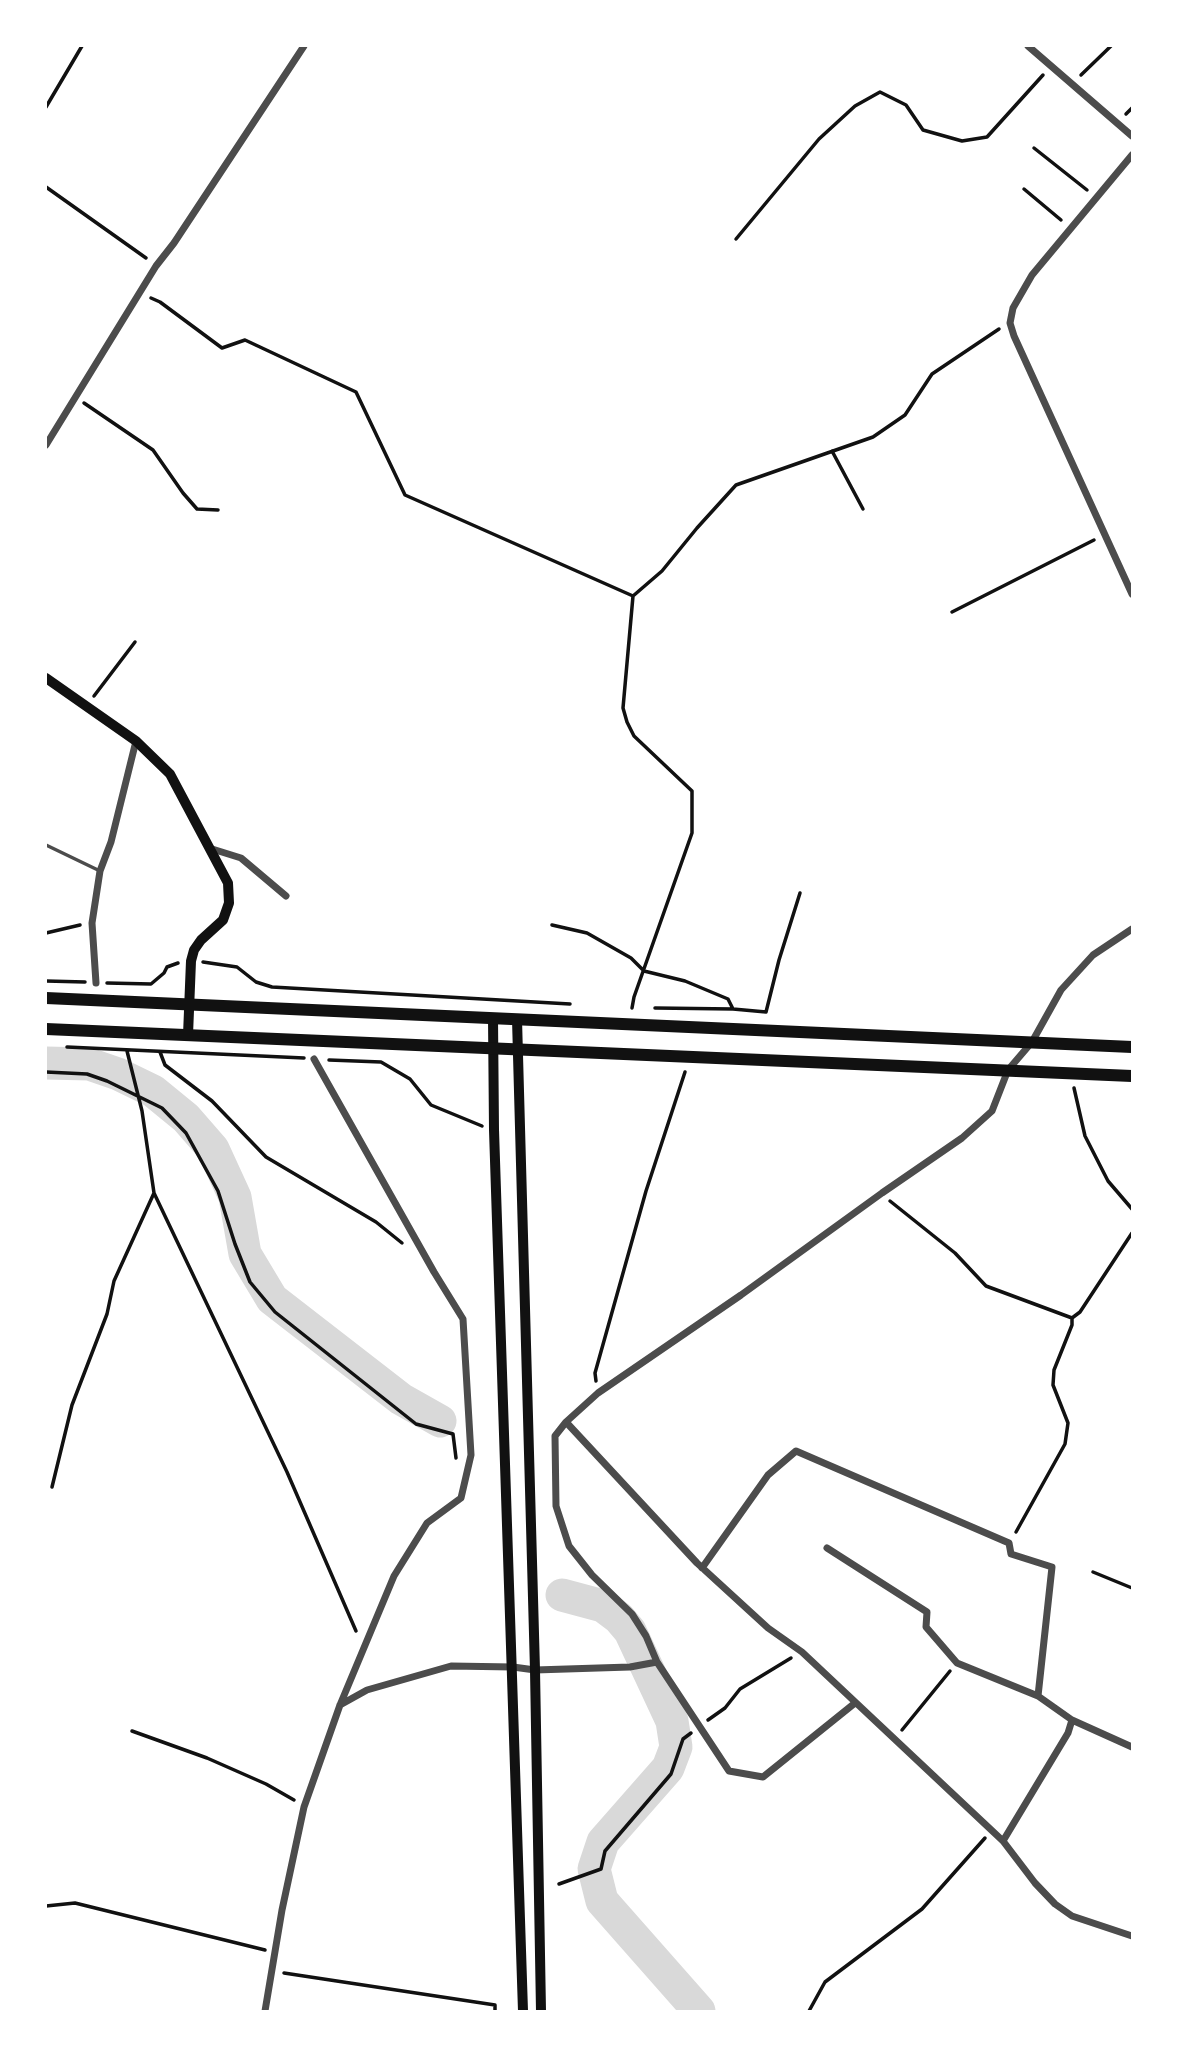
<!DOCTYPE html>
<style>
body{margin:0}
#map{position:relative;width:1178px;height:2057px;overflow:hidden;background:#fff;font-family:"Golos Text",sans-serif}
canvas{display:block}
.frame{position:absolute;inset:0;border:47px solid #fff;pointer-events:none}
</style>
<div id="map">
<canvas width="1178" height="2057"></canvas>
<div class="frame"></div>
</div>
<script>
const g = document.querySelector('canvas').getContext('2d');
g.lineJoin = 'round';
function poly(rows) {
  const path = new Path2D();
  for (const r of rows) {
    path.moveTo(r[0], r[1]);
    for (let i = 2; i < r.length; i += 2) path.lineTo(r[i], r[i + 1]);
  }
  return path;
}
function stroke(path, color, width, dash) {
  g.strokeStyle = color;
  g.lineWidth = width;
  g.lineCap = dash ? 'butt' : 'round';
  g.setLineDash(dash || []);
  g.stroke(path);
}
const river = poly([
 [46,1063,89,1064,118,1074,153,1091,186,1118,213,1149,235,1197,245,1254,272,1299,401,1399,440,1421],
 [562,1595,603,1606,619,1618,630,1631,672,1721,676,1747,668,1768,603,1842,594,1869,602,1901,699,2011]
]);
const path = poly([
 [1081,75,1111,46],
 [46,107,82,46],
 [1126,114,1132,108],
 [1034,148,1087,190],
 [46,187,146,258],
 [1024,189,1061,220],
 [736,239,819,139,855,106,880,92,906,105,923,130,962,141,987,137,1043,75],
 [151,298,160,302,222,348,245,340,356,392,405,495,633,596,662,571,697,528,736,485,873,437,905,415,932,374,999,329],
 [84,403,153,450,183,493,197,509,218,510],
 [832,451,863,509],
 [952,612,1094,540],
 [94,696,135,642],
 [552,925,587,933,631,958,644,971,685,981,728,999,733,1009,766,1012,779,960,800,893],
 [46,933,80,925],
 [203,962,237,967,256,982,272,987,570,1004],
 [46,981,85,982],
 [107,983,151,984,164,973,167,967,178,963],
 [632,1008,634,997,692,833,692,791,634,736,627,722,623,708,633,596],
 [655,1008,733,1009],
 [67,1047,304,1058],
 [127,1051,142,1111,154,1193,287,1472,356,1631],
 [160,1052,165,1065,212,1101,266,1157,376,1222,402,1243],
 [329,1060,381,1062,410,1079,431,1105,482,1126],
 [46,1072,87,1074,107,1081,162,1108,186,1133,218,1191,235,1244,250,1282,275,1312,416,1424,453,1434,456,1458],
 [1074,1088,1085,1136,1108,1181,1132,1209],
 [890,1201,955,1253,986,1286,1072,1318,1072,1325,1054,1370,1053,1385,1068,1423,1065,1444,1016,1532],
 [1072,1318,1080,1312,1132,1233],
 [596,1381,595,1373,646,1191,685,1072],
 [52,1487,72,1405,107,1314,114,1281,154,1193],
 [1093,1572,1132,1588],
 [708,1720,725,1708,740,1689,791,1658],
 [902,1730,950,1671],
 [132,1731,207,1758,266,1784,294,1800],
 [559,1884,601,1869,605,1851,671,1774,683,1739,691,1733],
 [46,1906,75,1903,265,1950],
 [284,1973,495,2005,495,2011],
 [809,2011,825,1982,922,1909,985,1838]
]);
const service = poly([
 [46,845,100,871]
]);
const minor = poly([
 [1028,46,1132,136],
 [1132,155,1032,275,1013,308,1010,323,1014,336,1132,594],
 [46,445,156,266,174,243,304,46],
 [209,848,241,858,286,896],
 [96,983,92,923,100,871,111,842,136,741],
 [566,1422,697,1563,768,1628,802,1652,1003,1841,1035,1883,1055,1904,1072,1916,1132,1936],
 [827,1548,927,1612,926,1627,957,1663,1038,1696,1072,1720,1068,1733,1003,1841],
 [702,1568,768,1475,796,1451,1009,1543,1011,1554,1052,1567,1038,1696],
 [657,1662,646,1636,632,1614,592,1575,569,1546,556,1506,555,1436,566,1422,598,1393,741,1295,882,1193,962,1138,992,1111,1008,1070,1032,1042,1061,990,1093,955,1132,929],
 [340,1705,367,1690,451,1666,513,1667,535,1670,630,1667,657,1662,729,1771,763,1777,855,1703],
 [1072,1720,1132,1747],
 [265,2011,282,1910,304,1807,340,1705,394,1576,427,1523,461,1498,471,1455,463,1319,434,1272,314,1059]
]);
const secondary = poly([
 [46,678,136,741,170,774,228,883,229,903,223,920,201,940,194,950,191,961,188,1035],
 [493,1018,494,1130,523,2011],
 [517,1019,535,1670,541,2011]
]);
const trunk = poly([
 [46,998,1132,1047],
 [46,1029,1132,1076]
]);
stroke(river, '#d9d9d9', 33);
stroke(path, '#111', 3.5);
stroke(service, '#4c4c4c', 3.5);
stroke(minor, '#4c4c4c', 7);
stroke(secondary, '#111', 10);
stroke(trunk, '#111', 12);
</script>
